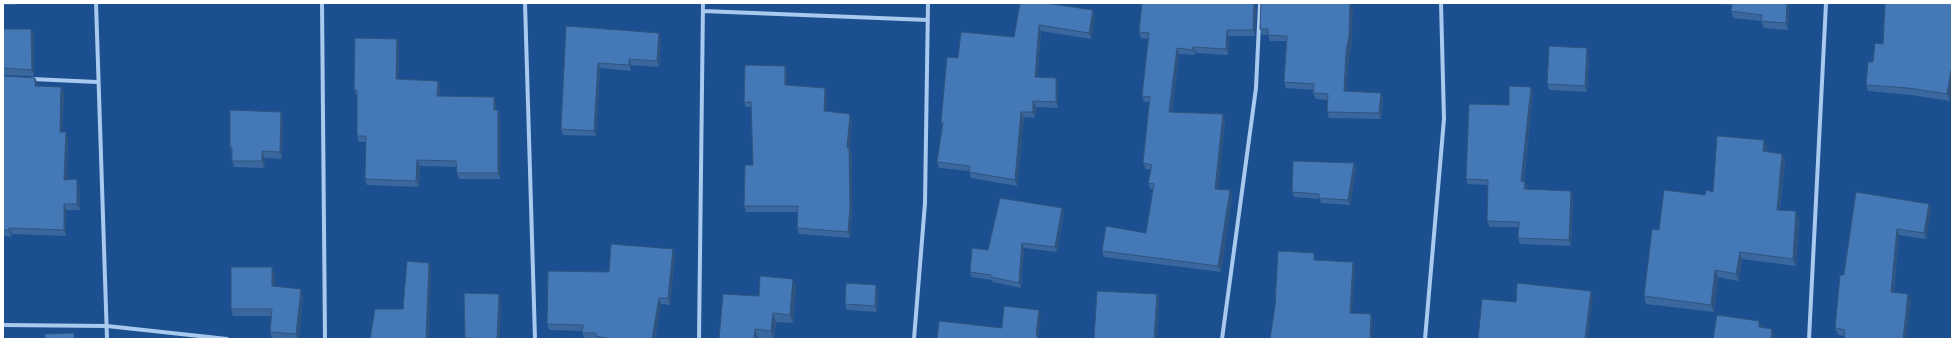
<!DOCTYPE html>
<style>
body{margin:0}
#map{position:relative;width:1955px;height:342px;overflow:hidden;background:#1b4f8f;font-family:"Varela Round",sans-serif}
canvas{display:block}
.frame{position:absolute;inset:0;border:4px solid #fff;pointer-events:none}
</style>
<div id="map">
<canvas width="1955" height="342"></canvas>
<div class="frame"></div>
</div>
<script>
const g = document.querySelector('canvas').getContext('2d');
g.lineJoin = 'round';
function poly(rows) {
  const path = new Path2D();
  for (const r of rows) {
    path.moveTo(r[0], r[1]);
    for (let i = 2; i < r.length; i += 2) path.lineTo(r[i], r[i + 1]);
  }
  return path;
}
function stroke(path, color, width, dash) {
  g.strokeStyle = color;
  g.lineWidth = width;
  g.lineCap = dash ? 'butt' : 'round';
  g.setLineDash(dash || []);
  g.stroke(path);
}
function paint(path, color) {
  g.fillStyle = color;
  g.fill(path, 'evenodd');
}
const street = poly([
 [96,3,107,339],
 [322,3,325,339],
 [525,3,535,339],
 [703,11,928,20],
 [32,79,97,82],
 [3,325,107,326,227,339],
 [699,339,703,3],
 [914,339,925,203,928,3],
 [1222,339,1256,88,1260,3],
 [1425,339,1444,119,1441,3],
 [1809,339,1826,3]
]);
const wall = poly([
 [3,3,16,3,16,5,3,5],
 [1020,3,1095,16,1091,39,1041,31,1037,77,1056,78,1058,84,1058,108,1036,107,1035,118,1024,117,1017,186,971,178,969,171,939,168,937,162,942,127,941,122,958,58,1014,37],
 [1256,3,1255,36,1229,36,1228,55,1196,53,1195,55,1179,54,1172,112,1223,114,1225,120,1218,189,1232,196,1221,272,1104,257,1102,251,1146,233,1153,189,1150,189,1148,183,1151,170,1146,169,1143,163,1149,102,1144,102,1142,96,1149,39,1141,38,1139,32],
 [1261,3,1352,43,1349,56,1346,91,1381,93,1383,99,1381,119,1329,118,1327,112,1327,100,1316,99,1313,93,1314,90,1286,88,1284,82,1286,41,1270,41,1268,35,1262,35,1260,29],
 [1711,3,1789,3,1788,30,1764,28,1761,21,1733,18,1731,11,1732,5],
 [1952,3,1952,87,1950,101,1911,95,1868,91,1866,85,1873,62],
 [566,26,659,33,661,39,659,67,631,65,631,71,600,68,596,136,563,135,561,129],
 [3,29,31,29,34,35,34,76,3,75],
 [399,45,398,79,440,87,439,96,496,103,496,110,498,110,500,116,500,179,459,179,457,173,456,167,420,166,419,187,367,185,365,179,366,142,359,142,357,136,357,96,354,90],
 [1589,55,1587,92,1549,90,1547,84],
 [787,72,787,85,825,88,827,93,826,111,852,120,850,149,852,154,852,213,850,238,799,234,797,228,798,212,746,212,744,206,753,165,751,107,746,107,744,102],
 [3,76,35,78,38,84,38,86,61,87,64,93,62,132,66,132,68,138,67,179,79,185,80,210,66,210,66,236,12,234,11,237,3,236],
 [1533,93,1524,181,1525,182,1527,187,1527,189,1573,196,1571,246,1520,244,1518,238,1518,227,1490,227,1487,221,1488,185,1468,184,1466,179,1509,105],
 [281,112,283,118,282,159,265,158,264,168,234,167,232,161,232,154,230,147],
 [1767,147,1766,152,1782,154,1785,161,1780,210,1799,219,1796,266,1742,259,1739,281,1718,277,1714,312,1646,304,1644,296,1659,230,1713,192],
 [1356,168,1350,205,1321,203,1320,199,1294,197,1292,192],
 [1856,192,1931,210,1926,239,1899,235,1894,292,1911,300,1844,336,1838,335,1835,328],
 [1062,208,1064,212,1057,252,1024,248,1021,288,993,282,992,280,971,277,970,272,988,250],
 [675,255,670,305,661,304,655,339,585,339,582,333,582,331,549,330,547,324,609,272],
 [275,274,275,286,303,295,299,339,272,339,270,332,271,316,233,316,231,309],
 [796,287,793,323,776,322,774,339,758,338,758,339,719,339,759,296],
 [878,292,877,312,847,310,845,304]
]);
const shadedWall = poly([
 [1254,3,1256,3,1255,36,1253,30],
 [1350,3,1353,3,1352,43,1349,56,1346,97,1344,91],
 [1787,3,1789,3,1788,30,1786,23],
 [1093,10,1095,16,1091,39,1089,33],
 [1039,25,1041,31,1037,83,1035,77],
 [31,29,34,35,34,76,32,70],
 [1227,30,1229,36,1228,55,1226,49],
 [659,33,661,39,659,67,657,61],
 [397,39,399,45,398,85,396,79],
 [1193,47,1196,53,1195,55,1193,50],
 [1177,48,1179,54,1171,118,1169,112],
 [1587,48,1589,55,1587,92,1585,86],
 [629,59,631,65,631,71,629,65],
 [598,63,600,68,596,136,594,131],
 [785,66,787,72,787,91,785,85],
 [1951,70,1952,72,1952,87,1950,101,1947,94],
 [35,78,38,84,38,93,35,86],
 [1056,78,1058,84,1058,108,1056,102],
 [438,81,440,87,439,102,437,96],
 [61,87,64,93,62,138,60,132],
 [1531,87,1533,93,1523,187,1521,181],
 [825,88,827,93,826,117,824,111],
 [1381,93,1383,99,1381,119,1379,113],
 [494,97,496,103,496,116,494,110],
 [1033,101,1036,107,1035,118,1033,112],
 [498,110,500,116,500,179,498,173],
 [281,112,283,118,282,159,280,152],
 [1021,112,1024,117,1017,186,1015,180],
 [850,114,852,120,850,149,852,154,852,213,850,238,848,232,847,148],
 [1223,114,1225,120,1218,194,1215,189],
 [66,132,68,138,67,186,64,180],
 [1764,140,1767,147,1766,158,1763,151],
 [262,151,265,158,264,168,262,161],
 [1782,154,1785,161,1779,217,1777,210],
 [417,160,420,166,419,187,416,181],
 [1354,163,1356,168,1350,205,1348,200],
 [77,179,79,185,80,210,77,204],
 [1525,182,1527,187,1526,195,1524,189],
 [1230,190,1232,196,1221,272,1218,266],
 [1571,191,1573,196,1571,246,1569,240],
 [64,204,66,210,66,236,64,230],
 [1929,204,1931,210,1926,239,1924,233],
 [1062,208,1064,212,1057,252,1055,247],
 [1796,211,1799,219,1796,266,1793,259],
 [9,228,12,234,11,237,9,230],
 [1897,229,1899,235,1893,298,1891,292],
 [1022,243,1024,248,1021,288,1019,283],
 [673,249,675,255,670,305,668,298],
 [1740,252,1742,259,1739,281,1736,274],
 [1314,253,1316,258,1315,265,1314,260],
 [1353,262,1355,267,1352,318,1350,313],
 [429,263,431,270,429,339,426,339],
 [272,267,275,274,275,293,272,286],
 [1715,270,1718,277,1714,312,1711,305],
 [793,279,796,287,793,323,790,315],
 [876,285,878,292,877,312,875,306],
 [301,289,303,295,299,339,298,339,296,334],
 [1591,291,1593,296,1588,339,1585,339],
 [499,294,501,301,500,339,497,339],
 [1157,294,1159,299,1157,339,1154,339],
 [1908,294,1911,300,1906,339,1903,339],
 [659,298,661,304,655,339,652,339],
 [1039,310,1041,316,1038,338,1039,339,1037,339,1036,335],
 [773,313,776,322,774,339,771,331],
 [1371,314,1373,319,1372,339,1370,339],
 [1759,321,1762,327,1761,333,1759,327],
 [755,329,758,338,758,339,754,339],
 [1772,329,1775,336,1774,339,1771,339]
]);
const building = poly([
 [1020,3,1045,3,1093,10,1089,33,1039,25,1035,77,1056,78,1056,102,1033,101,1033,112,1021,112,1015,180,969,172,970,166,937,162,943,123,941,122,947,57,958,58,961,32,1014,37,1020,3],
 [1142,3,1254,3,1253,30,1227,30,1226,49,1193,47,1193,50,1177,48,1169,112,1223,114,1215,189,1230,190,1218,266,1102,251,1106,226,1146,233,1154,184,1148,183,1152,165,1143,163,1150,97,1142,96,1149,33,1139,32,1142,3],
 [1261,3,1350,3,1349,37,1346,51,1344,91,1381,93,1379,113,1327,112,1328,94,1313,93,1314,84,1284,82,1287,36,1268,35,1268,29,1260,29,1261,3],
 [1732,3,1787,3,1786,23,1761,21,1762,15,1731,11,1732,3],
 [1885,3,1952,3,1952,70,1951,70,1947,94,1908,88,1866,85,1868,62,1873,62,1875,43,1883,44,1885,3],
 [566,26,659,33,657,61,629,59,629,65,598,63,594,131,561,129,566,26],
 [3,29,31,29,32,70,3,68,3,29],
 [355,38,397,39,396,79,438,81,437,96,494,97,494,110,498,110,498,173,457,173,456,161,417,160,416,181,365,179,366,136,357,136,357,90,354,90,355,38],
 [1549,46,1587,48,1585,86,1547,84,1549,46],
 [745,65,785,66,785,85,825,88,824,111,850,114,847,148,849,148,850,207,848,232,797,228,798,206,744,206,745,165,753,165,751,102,744,102,745,65],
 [3,76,35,78,35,86,61,87,60,132,66,132,64,180,77,179,77,204,64,204,64,230,9,228,9,230,3,230,3,76],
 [1509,86,1531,87,1521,181,1525,182,1524,189,1571,191,1569,240,1518,238,1519,222,1487,221,1488,180,1466,179,1469,104,1509,105,1509,86],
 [230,110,281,112,280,152,262,151,262,161,232,161,232,147,230,147,230,110],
 [1717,136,1764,140,1763,151,1782,154,1777,210,1796,211,1793,259,1740,252,1736,274,1715,270,1711,305,1644,296,1652,229,1659,230,1664,190,1705,195,1706,190,1713,192,1717,136],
 [1293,161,1354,163,1348,200,1319,198,1319,194,1292,192,1293,161],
 [1856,192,1929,204,1924,233,1897,229,1891,292,1908,294,1903,339,1844,339,1845,330,1835,328,1840,275,1844,275,1856,192],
 [1000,198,1062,208,1055,247,1022,243,1019,283,991,277,991,275,970,272,972,248,988,250,1000,198],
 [611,244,673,249,668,298,659,298,652,339,612,339,596,336,596,333,582,333,583,325,547,324,548,271,609,272,611,244],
 [1278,251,1314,253,1314,260,1353,262,1350,313,1371,314,1370,339,1270,339,1275,306,1278,251],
 [407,261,429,263,426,339,370,339,375,309,403,309,407,261],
 [231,267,272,267,272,286,301,289,296,334,270,332,272,309,231,309,231,267],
 [760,276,793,279,790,315,773,313,771,331,755,329,754,339,719,339,723,294,759,296,760,276],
 [846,283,876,285,875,306,845,304,846,283],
 [1517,283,1591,291,1585,339,1478,339,1482,299,1516,302,1517,283],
 [1097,291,1157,294,1154,339,1094,339,1097,291],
 [464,293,499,294,497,339,465,338,464,293],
 [1004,306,1039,310,1036,335,1038,335,1037,339,937,339,939,321,1002,328,1004,306],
 [1717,315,1759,321,1759,327,1772,329,1771,339,1713,339,1717,315],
 [74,333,74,339,45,339,45,334,74,333]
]);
stroke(street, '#a9c9ee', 4);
paint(wall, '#3a679d');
paint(shadedWall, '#305480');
paint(building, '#4478b7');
stroke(building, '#305480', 1);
</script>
